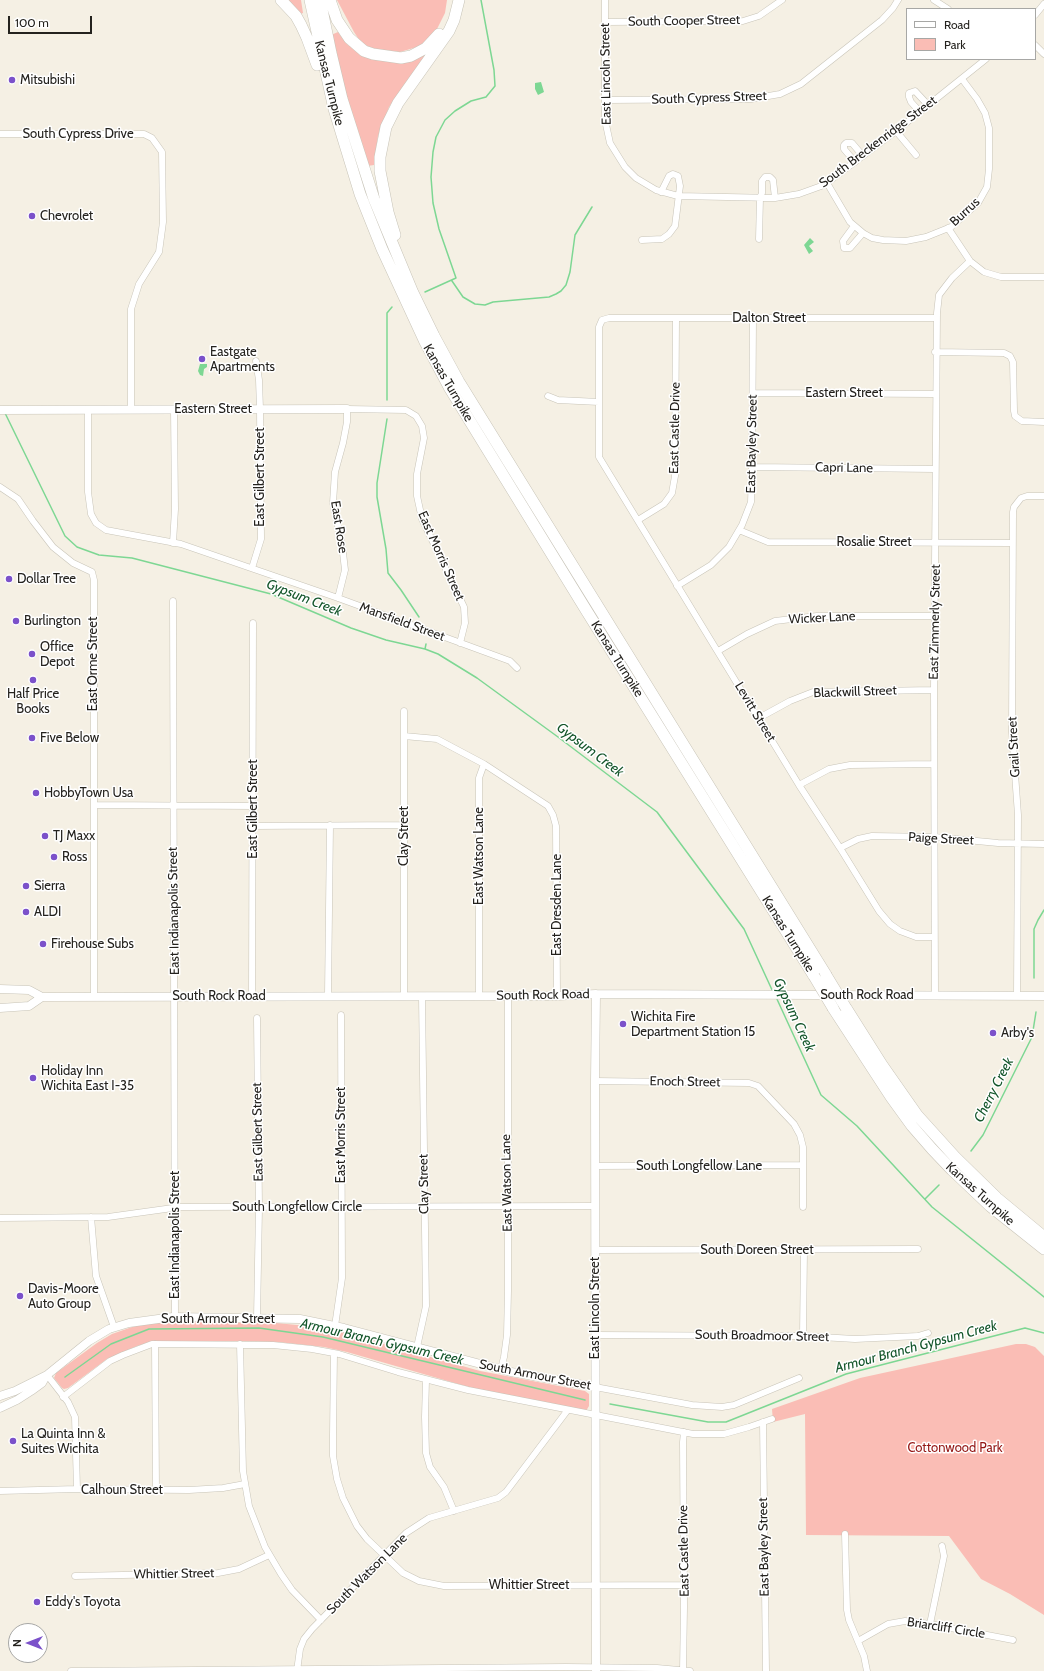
<!DOCTYPE html>
<style>
body{margin:0}
#map{position:relative;width:1044px;height:1671px;overflow:hidden;background:#f5f0e4;font-family:Cabin,sans-serif}
canvas{display:block}
.legend{position:absolute;left:906px;top:8px;width:130px;height:52px;box-sizing:border-box;background:#fff;border:1px solid #a7a7a5;margin:0;padding:5px 7px;list-style:none;font-size:12px;color:#24221e}
.legend li{display:flex;align-items:center;gap:8px;height:20px}
.legend b{width:20px;border:1px solid #a7a7a5}
.north{position:absolute;left:8px;top:1623px;width:40px;height:40px;box-sizing:border-box;background:#fff;border:1px solid #a7a7a5;border-radius:50%;rotate:270deg;font-size:11px;font-weight:700;line-height:16px;text-align:center;color:#24221e}
.north::after{content:'';display:block;margin:auto;width:14px;height:18px;background:#7b51ca;clip-path:polygon(50% 0,100% 100%,50% 72%,0 100%)}
.scale{position:absolute;left:8px;top:16px;width:84px;height:18px;box-sizing:border-box;border:2px solid #24221e;border-top:0;padding-left:5px;font-size:12px;line-height:14px;white-space:nowrap;color:#24221e;-webkit-text-stroke:3px #fff;paint-order:stroke}
</style>
<div id="map">
<canvas width="1044" height="1671"></canvas>
<ul class="legend">
<li><b style="height:5px;background:#fff"></b>Road</li>
<li><b style="height:11px;background:#fabdb5"></b>Park</li>
</ul>
<div class="north">N</div>
<div class="scale">100 m</div>
</div>
<script>
const g = document.querySelector('canvas').getContext('2d');
g.lineJoin = 'round';
function paint(path, color) {
  g.fillStyle = color;
  g.fill(path, 'evenodd');
}
function poly(rows) {
  const path = new Path2D();
  for (const r of rows) {
    path.moveTo(r[0], r[1]);
    for (let i = 2; i < r.length; i += 2) path.lineTo(r[i], r[i + 1]);
  }
  return path;
}
function stroke(path, color, width, dash) {
  g.strokeStyle = color;
  g.lineWidth = width;
  g.lineCap = dash ? 'butt' : 'round';
  g.setLineDash(dash || []);
  g.stroke(path);
}
function write(font, color, halo, rows, align = 'center') {
  g.font = font + ' Cabin,sans-serif';
  g.lineWidth = 3;
  g.setLineDash([]);
  g.textBaseline = 'middle';
  g.strokeStyle = halo;
  g.fillStyle = color;
  for (const [text, x, y, turn = 0] of rows) {
    g.save();
    g.translate(x, y);
    g.rotate((+turn || 0) * Math.PI / 180);
    g.textAlign = isNaN(turn) ? turn : align;
    if (halo) g.strokeText(text, 0, 0);
    g.fillText(text, 0, 0);
    g.restore();
  }
}
const green = poly([
 [284,0,301,0,303,13,297,15],
 [337,0,447,0,445,13,435,33,428,41,417,47,400,52,375,49,362,44,354,32],
 [338,32,347,44,356,51,377,60,385,61,398,61,431,47,389,107,378,136,374,165,367,166,342,83,331,35],
 [165,1322,276,1323,308,1326,339,1331,480,1371,585,1391,589,1394,589,1406,586,1411,479,1390,347,1352,324,1347,278,1342,241,1341,149,1343,137,1346,107,1359,68,1388,64,1389,62,1388,54,1378,56,1373,97,1343,112,1334,135,1326],
 [1016,1344,1026,1344,1035,1347,1044,1356,1044,1615,1010,1594,981,1579,949,1536,806,1535,805,1414,773,1422,772,1409,860,1378]
]);
const water = poly([
 [541,82,544,92,538,95,535,89,535,83],
 [810,238,814,242,809,246,813,251,809,254,804,245],
 [200,364,207,364,207,367,204,369,203,376,200,375,198,371]
]);
const stream = poly([
 [452,281,463,297,475,304,485,305,493,302,549,297,556,294,561,291,566,285,570,272,575,235,592,207],
 [425,292,456,278,439,229,433,203,431,177,433,152,436,137,445,120,455,111,471,101,486,97,495,86,494,70,481,0],
 [387,400,387,313,392,307],
 [5,413,65,536,77,547,99,555,132,558,271,594,351,628,386,640,425,649,438,654,477,678,558,737,657,812,744,929,773,992],
 [387,419,377,483,377,497,386,549,388,573,401,590,419,617],
 [425,649,426,644],
 [1034,978,1034,929,1038,920,1044,910],
 [776,997,821,1095,857,1126,932,1207,1044,1297],
 [971,1151,983,1135,1032,1037,1036,1012],
 [925,1199,939,1185],
 [65,1377,111,1344,149,1329,259,1328,323,1337,585,1400],
 [610,1404,708,1422,726,1422,846,1374,1025,1328,1044,1333]
]);
const street = poly([
 [605,0,605,120,610,143,625,167,636,178,656,190,678,196,775,198,799,194,824,185,896,131,986,59],
 [934,0,948,9],
 [1035,15,1044,4],
 [605,22,743,21,759,16,782,0],
 [1035,45,1044,54],
 [605,100,751,99,780,94,801,84,882,20,893,8,898,0],
 [920,112,911,102,909,97,909,93,915,91,928,105],
 [896,131,916,155],
 [0,134,144,134,152,138,162,152,163,222,159,252,139,284,131,309,131,410],
 [855,162,844,149,844,145,846,143,852,143,863,156],
 [827,183,850,222,863,233,872,238,883,240,906,241,926,237,951,227,978,203,987,187,989,169,989,128,985,113,977,99,962,79],
 [854,226,843,241,844,248,850,248,863,233],
 [948,228,970,261,984,272,1001,277,1044,277],
 [759,239,760,198,762,193,762,181,765,177,770,177,773,180,775,198],
 [642,240,662,239,669,234,675,226,680,186,678,176,673,174,669,176,661,192],
 [935,352,1004,353,1010,356,1013,362,1014,411,1015,416,1022,421,1044,422],
 [753,393,935,394],
 [548,396,558,400,599,402],
 [88,410,88,492,91,514,96,523,106,530,181,544,338,598,510,661,517,668],
 [753,467,935,469],
 [0,487,18,499,33,521,53,547,73,563,92,572,94,580,94,997],
 [638,520,664,504,672,493,675,476,676,318],
 [739,530,768,542,1012,543],
 [173,543,175,509,174,409],
 [252,568,261,539,260,409,259,380,256,361],
 [677,586,711,565,729,547,742,525,751,502,752,474,753,318],
 [338,598,345,570,342,544,333,503,335,472,343,443,347,422,347,409,406,410,416,416,422,426,424,438,417,474,417,496,422,519,464,607,465,623,460,643],
 [173,601,175,1317],
 [718,651,747,634,775,621,817,616,935,616],
 [404,711,404,996],
 [759,718,790,701,813,692,934,690],
 [404,736,437,739,484,764,548,806,553,815,556,826,557,996],
 [799,785,829,769,850,765,933,764],
 [94,805,254,806],
 [253,826,404,825],
 [840,848,858,839,872,836,935,837,998,843,1044,844],
 [934,937,916,937,900,931,890,924,879,911,840,848,799,785,599,457,599,327,602,320,609,318,936,318],
 [252,995,253,623],
 [328,995,330,825],
 [935,995,934,690,937,313,939,295,952,278,970,261],
 [479,996,479,778,484,764],
 [1017,996,1018,815,1012,732,1013,512,1014,507,1021,498,1027,496,1044,496],
 [257,1018,259,1208,257,1318],
 [595,1081,749,1083,758,1086,794,1124,800,1135,803,1147,803,1207],
 [595,1166,803,1165],
 [91,1217,96,1276,114,1327],
 [0,1218,108,1217,180,1207,595,1206],
 [595,1250,918,1249],
 [335,1326,342,1278,341,1015],
 [595,1335,803,1336,855,1339,918,1336,928,1333],
 [803,1336,804,1250],
 [155,1344,156,1490],
 [240,1344,243,1471,249,1506,265,1547,281,1574,292,1590,321,1620],
 [417,1347,426,1306,422,996],
 [334,1353,333,1435,333,1456,337,1479,343,1498,357,1526,367,1539,403,1573,419,1581,444,1586,684,1585],
 [501,1369,504,1357,507,1335,508,1291,508,996],
 [47,1375,68,1402,75,1417,77,1489],
 [426,1380,425,1417,426,1453,430,1467,444,1487,454,1511],
 [595,1387,692,1405,722,1407,734,1405,799,1378],
 [63,1397,110,1361,123,1355,152,1344,273,1345,312,1349,339,1354,398,1372,468,1390,693,1434,724,1434,749,1427,772,1419],
 [763,1422,766,1671],
 [0,1491,77,1489,189,1490,223,1488,245,1484],
 [845,1534,847,1610,849,1620,864,1656,867,1671],
 [75,1576,218,1573,239,1569,269,1555],
 [930,1624,944,1556,942,1546],
 [858,1641,888,1624,905,1621,930,1624,1013,1640],
 [71,1671,566,1667,657,1668,690,1671],
 [297,1671,300,1649,304,1639,312,1629,406,1533,429,1518,498,1498,506,1492,567,1411],
 [683,1671,684,1607,683,1442,684,1432]
]);
const secondary = poly([
 [0,410,347,409],
 [0,989,29,990,42,997,557,996,596,994,1044,996],
 [0,1008,29,1006,42,997],
 [0,1396,15,1391,47,1375,89,1341,109,1329,129,1323,173,1317,300,1319,344,1328,511,1372,595,1387],
 [0,1408,17,1400,31,1391,42,1383,46,1376],
 [596,1671,595,1081,596,994]
]);
const highway = poly([
 [281,0,296,16,301,25,307,38,317,65],
 [310,0,334,109,360,194,382,249,425,342,449,387,586,610,814,976],
 [320,0,331,53,342,99,374,199,413,293,434,336,459,382,826,975],
 [330,0,337,20,349,38,364,51,373,54,401,58,411,56,426,48,439,34],
 [395,235,388,212,380,171,380,157,386,127,398,103,449,31,454,20,459,0],
 [833,1008,891,1097,912,1126,932,1149,952,1170,990,1206,1044,1249],
 [846,1008,882,1065,917,1115,955,1157,997,1198,1044,1237]
]);
const highwayBridge = poly([
 [826,975,846,1008],
 [814,976,833,1008]
]);
const markers = [
 [12,80,4,"#7b51ca"],
 [32,216,4,"#7b51ca"],
 [202,359,4,"#7b51ca"],
 [9,579,4,"#7b51ca"],
 [16,621,4,"#7b51ca"],
 [32,654,4,"#7b51ca"],
 [33,680,4,"#7b51ca"],
 [32,738,4,"#7b51ca"],
 [36,793,4,"#7b51ca"],
 [45,836,4,"#7b51ca"],
 [54,857,4,"#7b51ca"],
 [26,886,4,"#7b51ca"],
 [26,912,4,"#7b51ca"],
 [43,944,4,"#7b51ca"],
 [623,1024,4,"#7b51ca"],
 [993,1033,4,"#7b51ca"],
 [33,1078,4,"#7b51ca"],
 [20,1296,4,"#7b51ca"],
 [13,1441,4,"#7b51ca"],
 [37,1602,4,"#7b51ca"]
];
const streetNames = [
 ["South Cooper Street",684,21,-1],
 ["East Lincoln Street",606,74,-91],
 ["Kansas Turnpike",329,83,76],
 ["South Cypress Street",709,98,-2],
 ["South Cypress Drive",78,134],
 ["South Breckenridge Street",878,142,-37],
 ["Burrus",965,212,-43],
 ["Dalton Street",769,318],
 ["Kansas Turnpike",448,383,60],
 ["Eastern Street",844,393],
 ["Eastern Street",213,409],
 ["East Castle Drive",675,428,-89],
 ["East Bayley Street",752,444,-89],
 ["Capri Lane",844,468,1],
 ["East Gilbert Street",260,477,-90],
 ["East Rose",339,527,81],
 ["Rosalie Street",874,542],
 ["East Morris Street",441,556,66],
 ["Wicker Lane",822,618,-3],
 ["Mansfield Street",402,622,20],
 ["East Zimmerly Street",935,622,-89],
 ["Kansas Turnpike",617,659,58],
 ["East Orme Street",93,664,-90],
 ["Blackwill Street",855,692,-2],
 ["Levitt Street",755,712,59],
 ["Grail Street",1014,747,-93],
 ["East Gilbert Street",253,809,-90],
 ["Clay Street",404,836,-90],
 ["Paige Street",941,839,3],
 ["East Watson Lane",479,856,-90],
 ["East Dresden Lane",557,905,-90],
 ["East Indianapolis Street",174,911,-91],
 ["Kansas Turnpike",788,934,58],
 ["South Rock Road",543,995,-1],
 ["South Rock Road",867,995],
 ["South Rock Road",219,996],
 ["Enoch Street",685,1082,1],
 ["East Gilbert Street",258,1132,-91],
 ["East Morris Street",341,1135,-90],
 ["South Longfellow Lane",699,1166],
 ["East Watson Lane",507,1183,-91],
 ["Clay Street",424,1184,-91],
 ["Kansas Turnpike",980,1194,42],
 ["South Longfellow Circle",297,1207],
 ["East Indianapolis Street",175,1235,-90],
 ["South Doreen Street",757,1250],
 ["East Lincoln Street",595,1308,-90],
 ["South Armour Street",218,1319],
 ["South Broadmoor Street",762,1336,1],
 ["South Armour Street",535,1375,11],
 ["Calhoun Street",122,1490],
 ["East Bayley Street",764,1547,-91],
 ["East Castle Drive",684,1551,-91],
 ["Whittier Street",174,1574,-1],
 ["South Watson Lane",367,1574,-45],
 ["Whittier Street",529,1585],
 ["Briarcliff Circle",946,1628,9]
];
const poiNames = [
 ["Mitsubishi",20,80],
 ["Chevrolet",40,216],
 ["Eastgate",210,352],
 ["Apartments",210,367],
 ["Dollar Tree",17,579],
 ["Burlington",24,621],
 ["Office",40,647],
 ["Depot",40,662],
 ["Half Price",33,694,"center"],
 ["Books",33,709,"center"],
 ["Five Below",40,738],
 ["HobbyTown Usa",44,793],
 ["TJ Maxx",53,836],
 ["Ross",62,857],
 ["Sierra",34,886],
 ["ALDI",34,912],
 ["Firehouse Subs",51,944],
 ["Wichita Fire",631,1017],
 ["Department Station 15",631,1032],
 ["Arby's",1001,1033],
 ["Holiday Inn",41,1071],
 ["Wichita East I-35",41,1086],
 ["Davis-Moore",28,1289],
 ["Auto Group",28,1304],
 ["La Quinta Inn &",21,1434],
 ["Suites Wichita",21,1449],
 ["Eddy's Toyota",45,1602]
];
const parkNames = [
 ["Cottonwood Park",955,1448]
];
const waterNames = [
 ["Gypsum Creek",304,598,21],
 ["Gypsum Creek",590,750,37],
 ["Gypsum Creek",794,1015,65],
 ["Cherry Creek",994,1090,-63],
 ["Armour Branch Gypsum Creek",382,1342,13],
 ["Armour Branch Gypsum Creek",916,1347,-15]
];
paint(green, '#fabdb5');
paint(water, '#7dd793');
stroke(stream, '#7dd793', 1.5);
stroke(street, '#c8c4b8', 7);
stroke(secondary, '#c8c4b8', 9);
stroke(highway, '#c8c4b8', 12);
stroke(street, '#fff', 6);
stroke(secondary, '#fff', 8);
stroke(highway, '#fff', 11);
stroke(highwayBridge, '#c8c4b8', 12, []);
stroke(highwayBridge, '#fff', 11);
for (const [x, y, r, color] of markers) {
  const dot = new Path2D();
  dot.arc(x, y, r, 0, 2 * Math.PI);
  g.fillStyle = color;
  g.fill(dot);
  stroke(dot, '#fff', 1.5);
}
write('13px', '#24221e', '#fff', streetNames);
write('13px', '#24221e', '#fff', poiNames, 'left');
write('13px', '#941715', '#fff', parkNames);
write('italic 14px', '#14562b', '#fff', waterNames);
</script>
